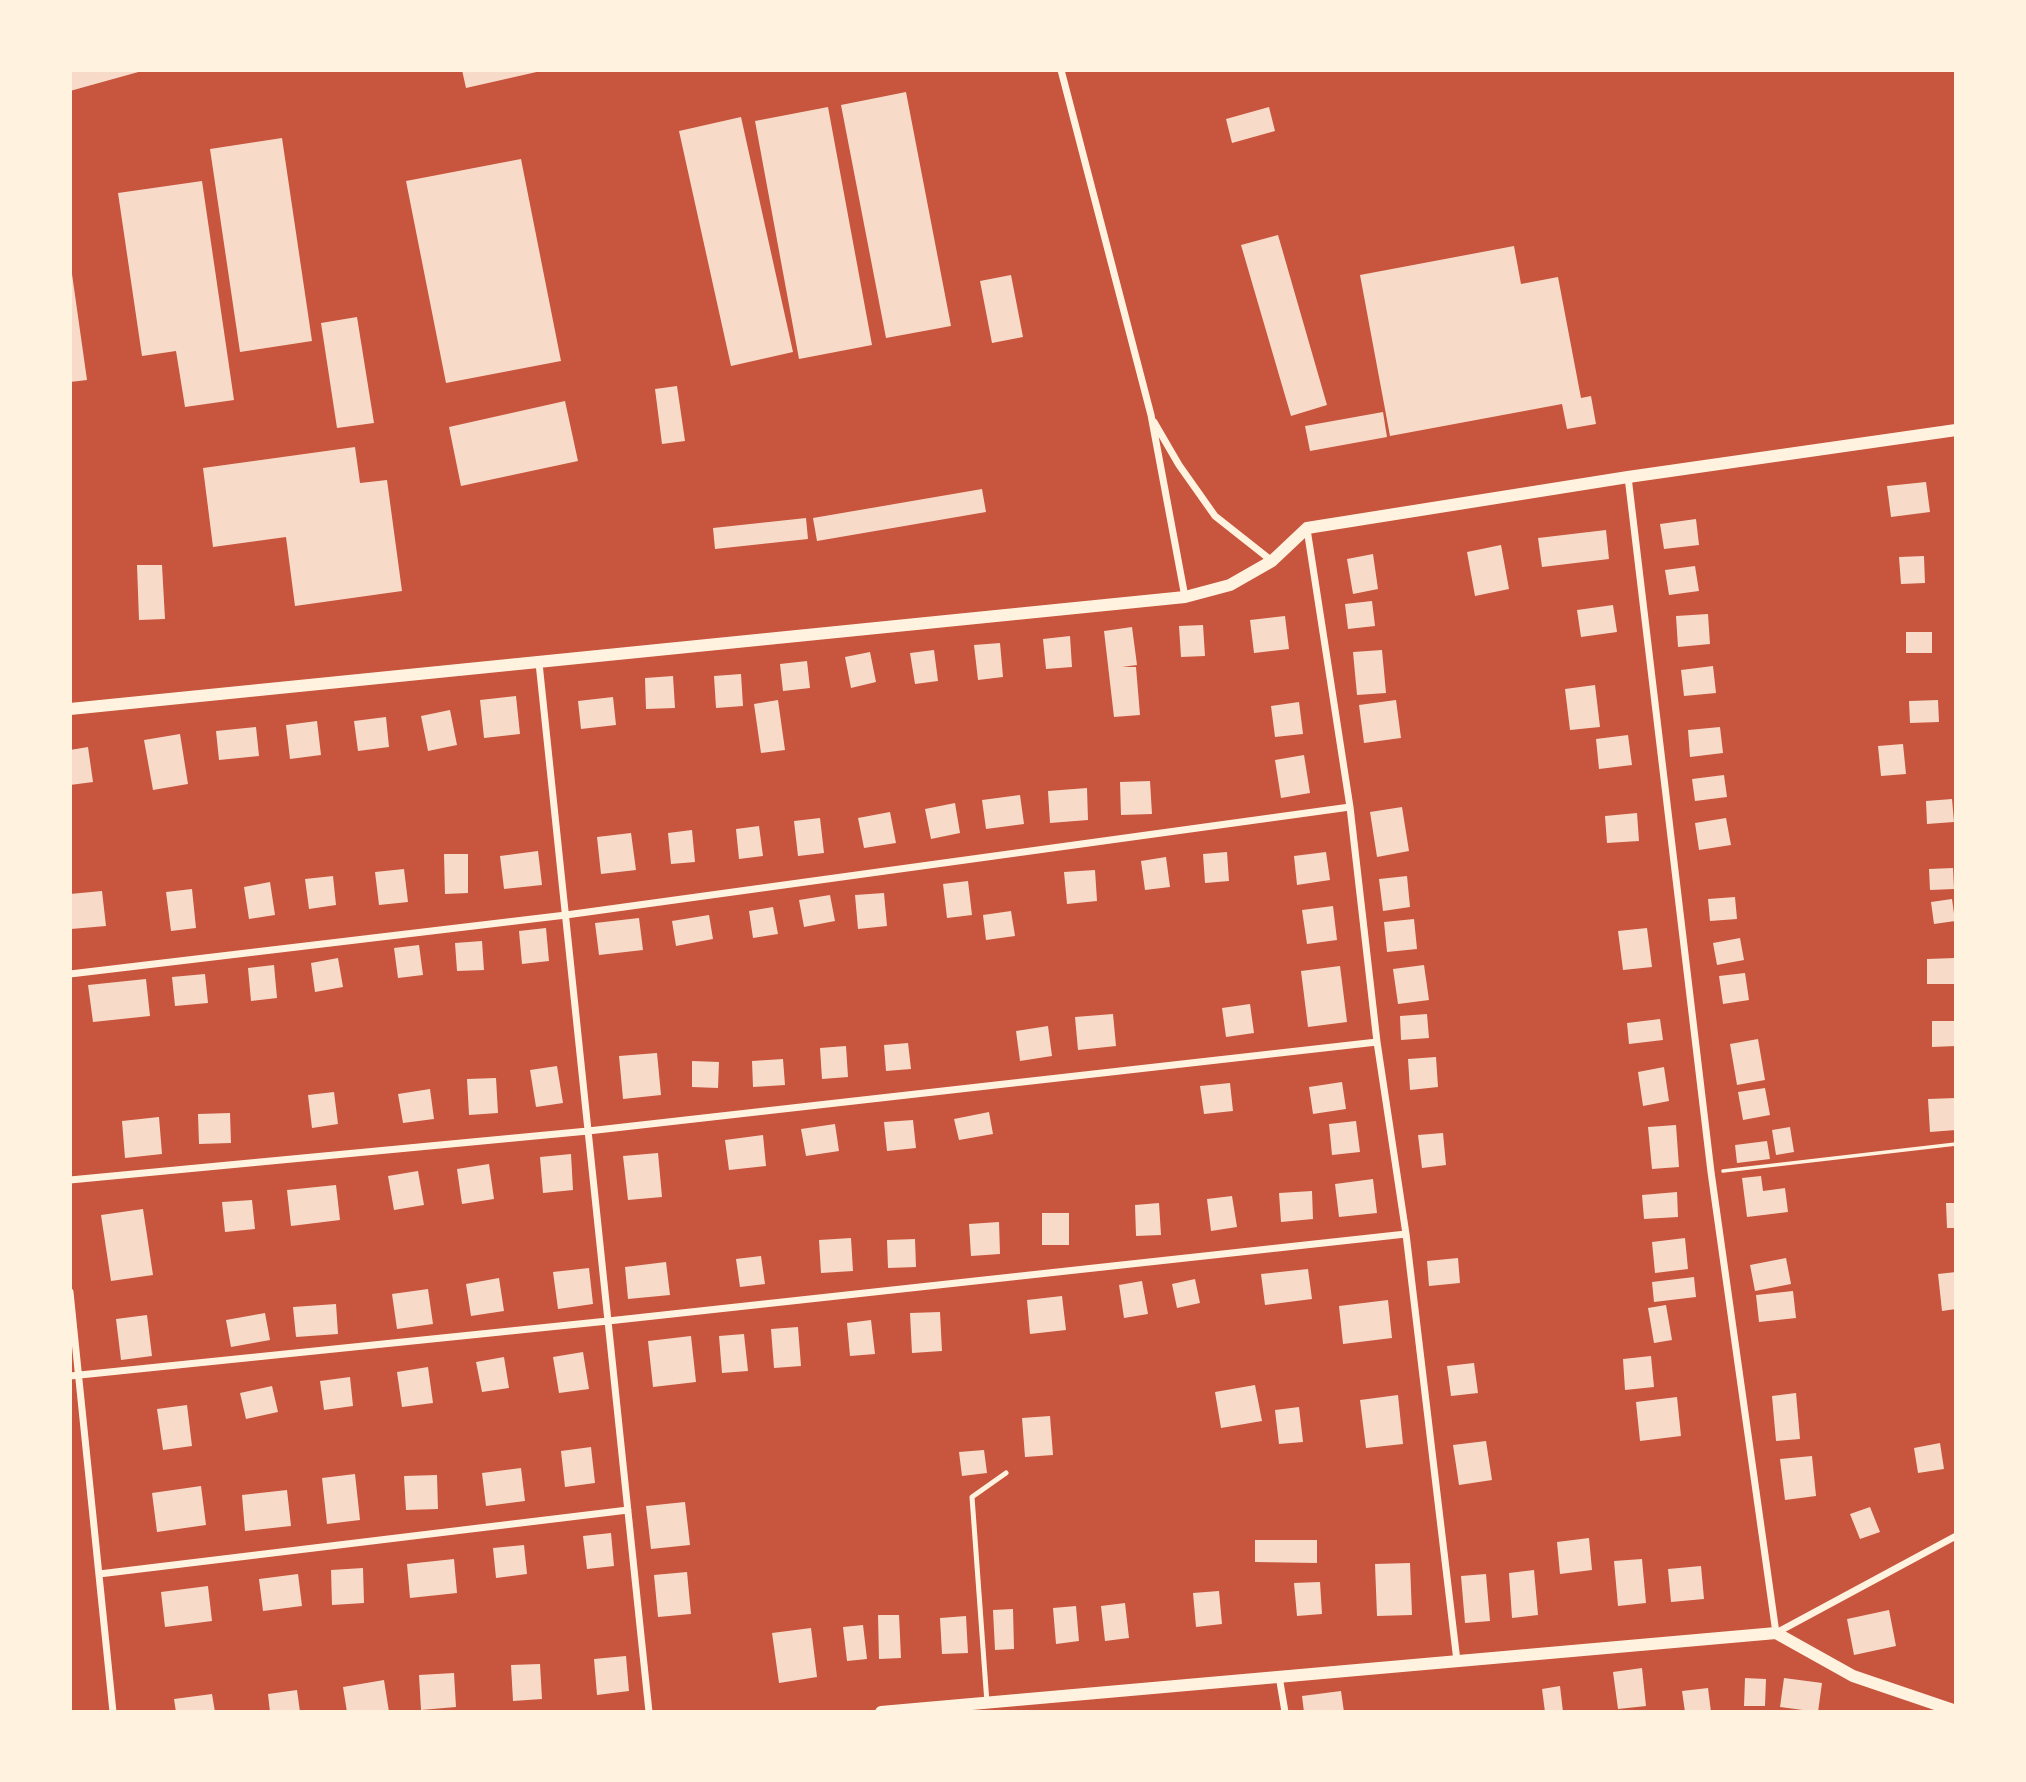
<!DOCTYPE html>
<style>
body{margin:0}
#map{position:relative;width:2026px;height:1782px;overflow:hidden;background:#c8553d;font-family:Helvetica,sans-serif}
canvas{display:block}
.frame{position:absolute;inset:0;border:72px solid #fff3e0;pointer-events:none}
</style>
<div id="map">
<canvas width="2026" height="1782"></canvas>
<div class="frame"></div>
</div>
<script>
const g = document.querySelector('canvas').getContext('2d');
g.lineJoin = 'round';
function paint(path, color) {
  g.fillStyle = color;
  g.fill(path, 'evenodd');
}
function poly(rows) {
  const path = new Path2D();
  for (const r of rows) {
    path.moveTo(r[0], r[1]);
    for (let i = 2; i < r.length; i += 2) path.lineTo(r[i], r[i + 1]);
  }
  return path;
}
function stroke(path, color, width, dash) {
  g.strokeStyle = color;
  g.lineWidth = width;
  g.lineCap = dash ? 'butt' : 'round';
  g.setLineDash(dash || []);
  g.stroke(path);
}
const building = poly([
 [70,70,142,70,142,71,70,91],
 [462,70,541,70,541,71,466,88],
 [906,92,951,326,886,338,841,105],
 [828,107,872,345,799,359,755,121],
 [1269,107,1275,131,1232,143,1226,119],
 [741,117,793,352,731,366,679,131],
 [282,138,312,341,240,352,210,149],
 [521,159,561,361,446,383,406,181],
 [202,181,234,400,185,407,176,351,142,356,118,193],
 [1278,235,1327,405,1291,416,1241,245],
 [1514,246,1521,284,1558,277,1581,398,1591,396,1596,424,1567,429,1562,404,1390,436,1360,275],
 [70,274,72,274,87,380,70,382],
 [1011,275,1023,337,992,343,980,281],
 [357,317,374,423,337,428,321,323],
 [677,386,685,441,662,444,655,389],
 [565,401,578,461,461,486,449,427],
 [1383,412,1387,437,1310,451,1305,426],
 [355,447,360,483,387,480,402,591,295,606,286,537,213,547,203,468],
 [1926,482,1930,512,1891,517,1887,486],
 [982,489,986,512,817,541,813,518],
 [806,518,808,539,715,549,713,528],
 [1696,519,1699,545,1664,549,1660,524],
 [1606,530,1609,559,1542,567,1538,538],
 [1501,545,1509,589,1475,596,1467,552],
 [1373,554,1378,589,1353,594,1347,559],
 [1924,556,1925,583,1901,584,1899,557],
 [137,565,162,565,165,619,139,620],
 [1695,566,1699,591,1669,595,1665,570],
 [1372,601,1375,626,1348,629,1345,604],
 [1613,605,1617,632,1581,637,1577,610],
 [1708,614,1710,644,1678,647,1676,616],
 [1285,616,1289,649,1254,653,1250,620],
 [1203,625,1205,656,1181,657,1179,626],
 [1132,627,1137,665,1122,667,1136,667,1140,715,1114,717,1104,631],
 [1906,632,1932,632,1932,653,1906,653],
 [1070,636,1072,667,1046,669,1043,639],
 [1000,643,1003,677,978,680,974,645],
 [934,650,938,681,915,684,910,653],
 [1382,650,1386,693,1357,695,1353,652],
 [870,652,876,682,851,688,845,657],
 [807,661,810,688,783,691,780,664],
 [1713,666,1716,693,1684,696,1681,670],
 [741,674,743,706,716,708,714,676],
 [673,676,675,708,646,709,645,678],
 [1595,685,1600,727,1570,730,1565,689],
 [516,696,520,734,484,738,480,700],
 [613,697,616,725,581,729,578,701],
 [778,700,785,750,761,753,754,704],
 [1396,700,1401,738,1364,743,1359,705],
 [1938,700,1939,722,1910,723,1909,701],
 [1299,702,1303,734,1275,737,1271,706],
 [450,710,457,745,428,751,421,716],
 [386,717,389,747,358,751,354,721],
 [317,721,321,755,290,759,286,725],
 [256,727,259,756,219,760,216,731],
 [1720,727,1723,753,1690,757,1688,730],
 [180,734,188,784,153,790,144,740],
 [1628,735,1632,765,1599,769,1596,739],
 [1903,744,1906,774,1881,776,1878,746],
 [88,747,93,782,70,785,70,750],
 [1304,755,1310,793,1281,798,1275,760],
 [1724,775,1727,797,1695,801,1692,779],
 [1150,781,1152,814,1121,815,1120,782],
 [1087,788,1088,820,1050,823,1048,791],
 [1020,795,1024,824,986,829,982,800],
 [1952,799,1954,822,1927,824,1926,801],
 [955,803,960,833,931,839,925,809],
 [1402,807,1409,851,1377,857,1370,812],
 [890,812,896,843,864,848,858,818],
 [1637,813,1639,841,1607,843,1605,816],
 [820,818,824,853,798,856,794,821],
 [1726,818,1731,845,1699,850,1695,823],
 [759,826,763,856,739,859,736,829],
 [692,830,695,862,671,864,668,833],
 [631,833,636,870,601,874,597,837],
 [538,851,542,885,504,889,500,856],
 [1227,852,1229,881,1205,883,1203,854],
 [1326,852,1330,880,1297,885,1294,856],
 [444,854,468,854,468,893,445,894],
 [1166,857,1170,887,1145,890,1141,861],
 [1953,868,1954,889,1930,890,1929,869],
 [404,869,408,902,379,905,375,872],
 [1095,870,1097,901,1067,904,1064,872],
 [333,876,336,905,309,909,305,879],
 [1407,876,1410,907,1383,911,1379,879],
 [968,881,972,915,947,918,943,884],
 [270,882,275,915,249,919,244,887],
 [192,889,196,928,171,931,166,892],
 [102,891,106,926,71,929,70,894],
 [884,893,887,926,858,929,855,895],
 [830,895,835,921,804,927,799,900],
 [1735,897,1737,919,1710,921,1708,899],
 [1952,899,1955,921,1934,924,1931,902],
 [1333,906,1337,940,1307,944,1302,910],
 [773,907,778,934,753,938,749,911],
 [1011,911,1015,936,986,940,983,915],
 [709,915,713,939,676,946,672,921],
 [639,918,643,950,599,955,595,923],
 [1414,919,1417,949,1387,952,1384,922],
 [546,928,549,961,522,964,519,931],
 [1647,928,1652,967,1623,970,1618,931],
 [1740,938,1744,960,1717,965,1713,943],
 [482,941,484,970,457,971,455,943],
 [419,945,423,975,398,978,394,948],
 [338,958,343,987,315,992,311,963],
 [1955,958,1955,984,1927,984,1927,959],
 [274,965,277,998,251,1001,248,968],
 [1424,965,1429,1000,1398,1004,1393,969],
 [1340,966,1347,1022,1308,1027,1301,971],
 [1745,973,1749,1000,1723,1004,1719,976],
 [205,974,208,1003,175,1006,172,977],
 [146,979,150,1016,93,1022,88,985],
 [1250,1004,1254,1033,1226,1037,1222,1008],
 [1113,1014,1116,1046,1078,1050,1075,1017],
 [1427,1014,1429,1038,1401,1040,1400,1016],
 [1660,1019,1663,1040,1629,1044,1627,1023],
 [1932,1021,1956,1021,1956,1046,1932,1047],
 [1048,1026,1052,1056,1020,1061,1016,1031],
 [1758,1039,1765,1080,1737,1085,1730,1044],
 [908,1043,911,1069,886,1071,884,1045],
 [846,1046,848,1077,822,1079,820,1048],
 [657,1053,661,1095,623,1099,619,1056],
 [1436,1057,1438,1087,1410,1090,1408,1059],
 [783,1059,785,1085,753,1087,752,1061],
 [692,1061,719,1062,718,1088,692,1087],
 [557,1066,563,1103,536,1107,530,1070],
 [1664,1067,1669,1101,1643,1106,1638,1072],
 [496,1078,498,1113,469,1115,467,1079],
 [1342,1082,1346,1109,1313,1114,1309,1087],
 [1230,1083,1233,1111,1204,1114,1200,1086],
 [1765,1088,1770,1115,1743,1120,1738,1092],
 [430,1089,434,1119,403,1123,398,1094],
 [334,1092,338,1124,312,1128,308,1095],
 [1956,1098,1956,1130,1930,1132,1928,1099],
 [989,1112,993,1134,959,1140,954,1119],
 [230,1113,231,1143,199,1144,198,1114],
 [159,1117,162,1154,125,1158,122,1121],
 [913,1120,916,1148,887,1151,884,1122],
 [1356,1121,1360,1152,1332,1155,1329,1124],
 [835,1124,839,1151,806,1156,801,1129],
 [1676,1125,1679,1167,1652,1169,1648,1127],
 [1790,1127,1794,1152,1776,1155,1772,1130],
 [1443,1133,1446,1165,1422,1168,1418,1135],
 [763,1135,766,1166,729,1170,725,1140],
 [1767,1141,1770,1159,1737,1163,1735,1145],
 [658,1153,662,1197,628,1200,623,1156],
 [571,1154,573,1190,543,1193,540,1157],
 [489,1164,494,1199,462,1204,457,1169],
 [418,1171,424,1205,394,1210,388,1176],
 [1761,1176,1763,1191,1785,1188,1788,1212,1747,1217,1742,1178],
 [1373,1179,1377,1213,1339,1217,1335,1184],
 [336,1185,340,1220,291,1226,287,1190],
 [1312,1191,1313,1219,1281,1222,1279,1193],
 [1677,1192,1678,1217,1644,1219,1642,1195],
 [1232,1196,1237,1227,1211,1231,1207,1199],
 [252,1200,255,1229,225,1232,222,1202],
 [1159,1203,1161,1235,1136,1236,1135,1205],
 [1946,1203,1956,1203,1956,1228,1947,1228],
 [143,1209,153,1275,111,1281,101,1215],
 [1042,1213,1069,1213,1069,1245,1042,1245],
 [999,1222,1000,1254,971,1256,969,1224],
 [851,1238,853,1271,821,1273,819,1240],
 [1685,1238,1688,1269,1655,1273,1652,1242],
 [915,1239,916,1267,888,1268,887,1240],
 [761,1256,765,1284,740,1287,736,1259],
 [1458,1258,1460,1283,1429,1286,1427,1261],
 [1786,1258,1791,1284,1755,1291,1750,1265],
 [666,1262,670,1295,628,1299,625,1267],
 [589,1268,593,1304,558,1309,553,1272],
 [1308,1269,1312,1299,1265,1305,1261,1274],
 [1956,1272,1956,1309,1942,1311,1938,1274],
 [1694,1277,1696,1297,1654,1302,1652,1282],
 [499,1278,504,1311,471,1316,466,1284],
 [1195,1279,1200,1303,1177,1308,1172,1284],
 [1142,1281,1148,1314,1124,1318,1119,1285],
 [428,1289,433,1324,397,1329,392,1294],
 [1793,1291,1796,1318,1759,1322,1756,1295],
 [1062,1296,1066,1330,1030,1334,1027,1300],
 [1388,1300,1392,1338,1343,1344,1339,1306],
 [336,1304,338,1334,296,1337,293,1307],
 [1666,1305,1672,1340,1654,1343,1648,1308],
 [940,1312,942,1351,912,1353,910,1313],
 [265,1313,270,1340,231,1347,226,1320],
 [147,1315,152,1356,121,1360,116,1319],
 [871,1320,875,1354,850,1356,847,1323],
 [798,1327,801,1366,774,1368,771,1329],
 [744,1334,748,1371,722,1373,719,1336],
 [691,1336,696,1382,653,1387,648,1341],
 [583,1352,589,1389,559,1393,553,1357],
 [1651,1356,1654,1387,1625,1390,1623,1359],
 [504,1357,509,1388,482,1392,476,1362],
 [1474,1363,1478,1393,1451,1396,1447,1366],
 [428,1367,433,1403,402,1407,397,1372],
 [350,1377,353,1406,324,1410,320,1381],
 [1255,1385,1262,1421,1221,1428,1215,1392],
 [272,1386,278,1412,246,1419,240,1393],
 [1796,1393,1800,1439,1776,1441,1772,1396],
 [1398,1395,1403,1444,1366,1448,1360,1400],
 [1677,1397,1681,1436,1640,1441,1636,1402],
 [187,1405,192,1446,163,1450,157,1409],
 [1299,1407,1303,1442,1279,1444,1275,1410],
 [1050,1416,1053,1455,1025,1457,1022,1418],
 [1486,1441,1492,1480,1459,1485,1453,1445],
 [1940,1443,1944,1469,1918,1473,1914,1448],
 [591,1447,595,1483,565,1487,561,1451],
 [984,1450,987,1473,962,1476,959,1452],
 [1812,1456,1816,1496,1785,1500,1780,1459],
 [521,1468,525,1501,486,1506,482,1473],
 [355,1474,360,1520,327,1524,322,1478],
 [437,1475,438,1509,406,1510,404,1476],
 [201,1486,206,1525,157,1532,152,1493],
 [287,1490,291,1526,245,1531,242,1495],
 [685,1502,690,1545,651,1549,646,1506],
 [1870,1507,1880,1532,1860,1539,1850,1514],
 [611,1533,614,1566,587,1569,583,1536],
 [1589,1538,1592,1570,1560,1574,1557,1542],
 [1255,1540,1317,1540,1317,1563,1255,1562],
 [524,1545,527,1574,496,1578,493,1548],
 [454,1559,457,1593,410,1598,407,1564],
 [1642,1559,1646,1603,1618,1606,1614,1561],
 [1410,1563,1412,1615,1377,1616,1375,1564],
 [1701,1566,1704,1599,1671,1602,1668,1569],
 [363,1568,364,1603,332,1605,331,1570],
 [1534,1570,1538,1615,1512,1618,1509,1573],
 [687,1572,691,1614,658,1617,654,1575],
 [298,1574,302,1606,263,1611,259,1579],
 [1486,1574,1490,1621,1465,1623,1461,1576],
 [1320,1582,1322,1614,1297,1616,1294,1583],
 [208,1586,212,1621,165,1627,161,1592],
 [1219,1591,1222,1624,1196,1627,1193,1593],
 [1125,1603,1129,1638,1105,1641,1101,1606],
 [1076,1606,1079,1641,1056,1644,1053,1608],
 [1013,1609,1014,1649,995,1650,993,1610],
 [1889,1610,1896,1646,1854,1655,1847,1619],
 [878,1615,899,1615,901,1658,879,1659],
 [966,1616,968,1653,942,1654,940,1618],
 [863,1625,867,1659,847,1661,843,1627],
 [811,1628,817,1677,779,1683,772,1633],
 [626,1656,629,1691,597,1695,594,1659],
 [540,1664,542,1699,513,1701,511,1665],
 [1642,1668,1646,1706,1618,1709,1613,1672],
 [454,1673,456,1707,421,1710,419,1675],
 [1745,1678,1766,1679,1765,1706,1744,1706],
 [1784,1678,1822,1683,1818,1712,1780,1707],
 [384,1680,389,1712,347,1712,343,1687],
 [1560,1686,1563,1712,1545,1712,1542,1689],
 [1708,1688,1711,1712,1685,1712,1682,1691],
 [297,1690,300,1712,270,1712,268,1694],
 [1341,1691,1344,1712,1304,1712,1302,1696],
 [212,1694,215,1712,176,1712,174,1699]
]);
const path = poly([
 [1723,1171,1956,1144]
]);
const service = poly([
 [987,1703,972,1497,1006,1473]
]);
const minor = poly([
 [1061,70,1151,415,1185,597],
 [1154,422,1179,465,1215,516,1272,561],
 [1628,477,1711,1172,1776,1633,1956,1536],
 [1307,529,1350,807,1377,1042,1406,1234,1457,1661],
 [539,663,649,1712],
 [70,974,566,915,1350,807],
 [70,1180,588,1131,1377,1042],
 [70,1292,113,1712],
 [70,1376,608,1321,1406,1234],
 [99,1574,628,1510],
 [1279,1676,1285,1712]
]);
const tertiary = poly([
 [70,709,1185,597,1230,585,1272,561,1307,528,1628,477,1956,430],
 [881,1712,1776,1633,1853,1676,1956,1711]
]);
paint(building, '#f7dbc8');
stroke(path, '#fff3e0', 3.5);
stroke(service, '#fff3e0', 5);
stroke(minor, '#fff3e0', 7);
stroke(tertiary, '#fff3e0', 12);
</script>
